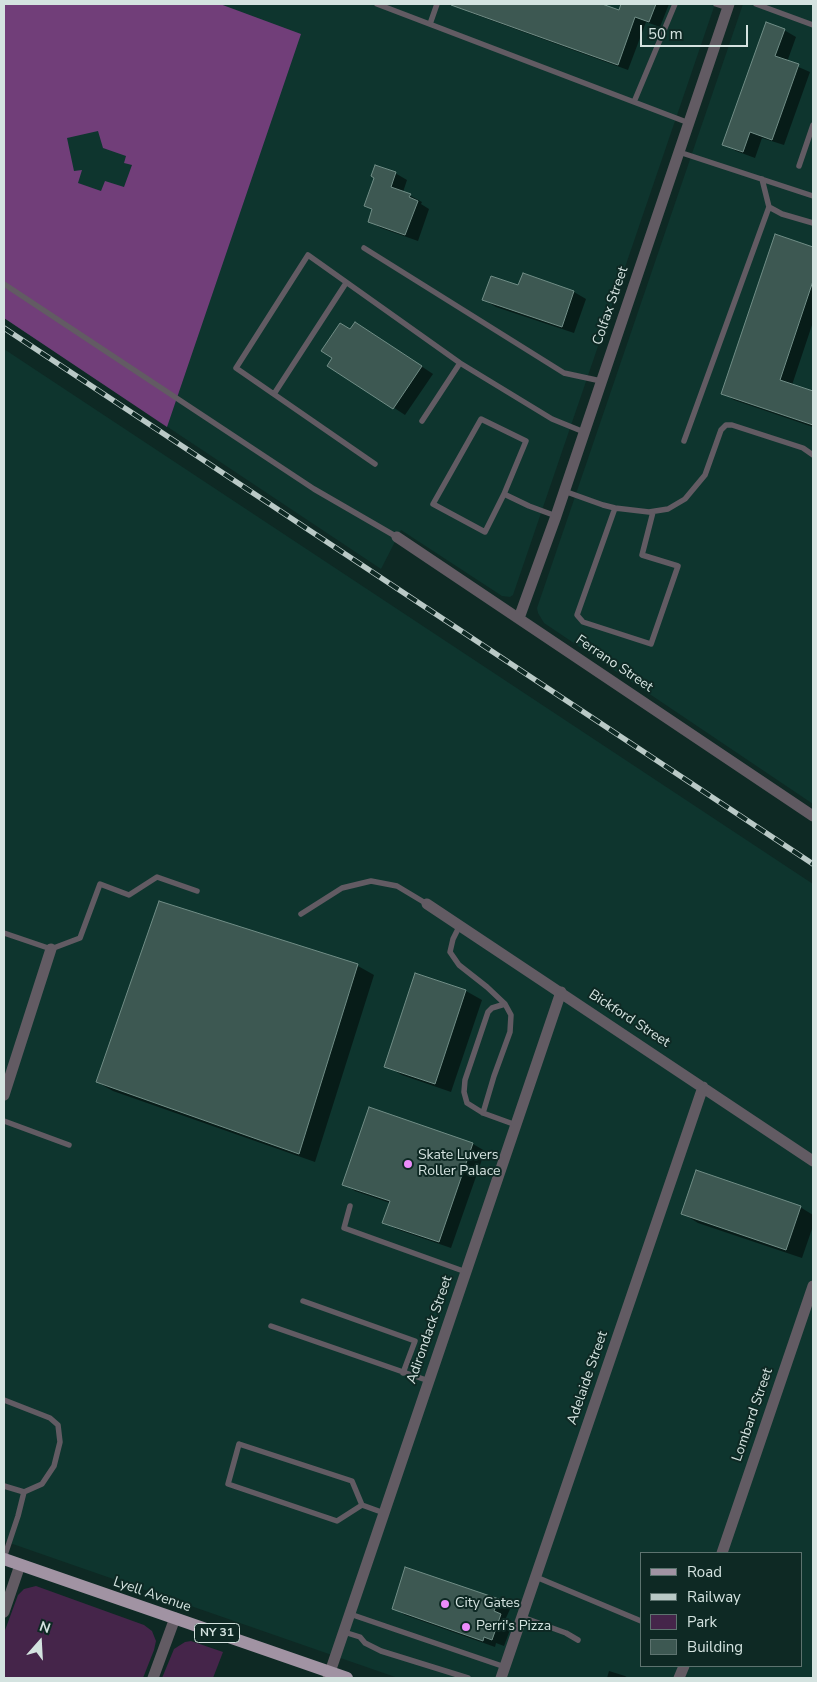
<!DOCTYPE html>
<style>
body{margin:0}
#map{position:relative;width:817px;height:1682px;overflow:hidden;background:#0e2924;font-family:"Nunito Sans",sans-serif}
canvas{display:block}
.frame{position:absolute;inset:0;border:5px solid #d4e3e0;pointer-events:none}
.legend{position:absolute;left:640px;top:1552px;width:162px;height:115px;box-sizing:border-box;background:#0e2924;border:1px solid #5d736f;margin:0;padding:6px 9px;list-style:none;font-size:15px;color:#d4e3e0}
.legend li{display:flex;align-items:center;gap:10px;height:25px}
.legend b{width:25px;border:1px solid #5d736f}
.north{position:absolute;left:15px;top:1617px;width:50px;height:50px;-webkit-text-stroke:4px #0e2924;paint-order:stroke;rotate:19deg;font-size:14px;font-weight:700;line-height:20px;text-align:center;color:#d4e3e0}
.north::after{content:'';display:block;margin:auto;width:18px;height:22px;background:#d4e3e0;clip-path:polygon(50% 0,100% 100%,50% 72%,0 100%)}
.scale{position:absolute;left:640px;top:25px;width:108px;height:22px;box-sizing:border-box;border:2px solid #d4e3e0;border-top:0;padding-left:6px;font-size:15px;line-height:18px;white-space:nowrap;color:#d4e3e0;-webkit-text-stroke:4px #0e2924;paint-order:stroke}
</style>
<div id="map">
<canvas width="817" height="1682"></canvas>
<div class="frame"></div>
<ul class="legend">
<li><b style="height:6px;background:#a193a3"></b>Road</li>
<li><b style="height:6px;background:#b9c9c6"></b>Railway</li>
<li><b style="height:14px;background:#45254a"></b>Park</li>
<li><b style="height:14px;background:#3d5852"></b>Building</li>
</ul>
<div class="north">N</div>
<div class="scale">50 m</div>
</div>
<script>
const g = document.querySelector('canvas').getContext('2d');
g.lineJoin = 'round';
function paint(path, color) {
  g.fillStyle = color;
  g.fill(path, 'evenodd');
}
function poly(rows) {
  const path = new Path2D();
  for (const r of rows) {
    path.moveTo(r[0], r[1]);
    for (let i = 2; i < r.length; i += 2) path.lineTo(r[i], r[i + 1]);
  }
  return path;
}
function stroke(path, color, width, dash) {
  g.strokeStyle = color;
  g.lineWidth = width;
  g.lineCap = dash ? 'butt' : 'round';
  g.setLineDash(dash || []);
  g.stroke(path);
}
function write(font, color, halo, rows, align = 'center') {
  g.font = font + ' "Nunito Sans",sans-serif';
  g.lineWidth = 4;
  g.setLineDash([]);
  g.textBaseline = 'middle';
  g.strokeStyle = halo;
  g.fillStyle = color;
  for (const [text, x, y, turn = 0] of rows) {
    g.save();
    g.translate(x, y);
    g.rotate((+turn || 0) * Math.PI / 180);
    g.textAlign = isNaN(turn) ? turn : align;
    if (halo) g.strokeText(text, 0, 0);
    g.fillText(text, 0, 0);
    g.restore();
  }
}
const built = poly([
 [4,4,715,4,513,595,510,597,502,596,401,530,381,569,4,318],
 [743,4,813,4,813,804,544,623,538,613,537,608],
 [4,349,813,884,813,1678,398,1678,4,1541],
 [641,1553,801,1553,801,1666,641,1666]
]);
const green = poly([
 [36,1586,144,1625,152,1631,156,1641,154,1650,143,1678,4,1678,4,1633,18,1595,24,1589],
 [191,1641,223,1652,213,1678,162,1678,174,1649,185,1642]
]);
const forest = poly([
 [4,4,220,4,301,34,167,427,4,318],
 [98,131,103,148,126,156,124,163,132,165,124,187,105,181,101,191,78,183,82,170,74,171,67,138]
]);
const shadow = poly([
 [462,4,599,4,620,12,623,4,669,4,660,27,646,22,628,70,471,13,460,7],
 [784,30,796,37,787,62,810,72,784,145,762,138,755,158,736,151,724,144],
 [395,173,407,180,403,192,422,202,421,204,429,209,418,241,381,228,369,221],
 [776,236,813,249,813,322,792,385,813,392,813,427,734,400,723,393],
 [574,292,586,299,574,333,496,307,484,300],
 [351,330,367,330,433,374,405,415,329,365],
 [160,902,358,966,374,975,315,1162,113,1091,97,1082],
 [416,975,466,991,482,1000,451,1092,402,1075,386,1066],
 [473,1144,485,1151,451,1248,396,1229,384,1222,390,1203,355,1191,344,1184],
 [800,1207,813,1215,813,1226,802,1258,698,1223,682,1213],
 [406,1569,499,1600,511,1607,506,1618,513,1622,504,1646,496,1643,495,1647,405,1615,393,1608],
 [609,1671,625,1676,628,1678,607,1678]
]);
const building = poly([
 [451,4,602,4,619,10,621,4,656,4,649,22,635,17,618,65,451,5,451,4],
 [766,22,785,29,775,56,799,64,772,140,750,132,743,152,722,145,766,22],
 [375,165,396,172,391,187,411,194,409,197,418,201,405,235,368,222,372,209,364,206,374,178,371,176,375,165],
 [775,234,813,247,813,281,780,380,813,391,813,425,721,394,775,234],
 [523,273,574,291,562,327,482,300,491,276,518,285,523,273],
 [355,322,422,366,393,409,327,366,332,358,321,351,340,323,350,329,355,322],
 [159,901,358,964,299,1154,96,1082,159,901],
 [415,973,466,990,435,1084,384,1067,415,973],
 [369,1107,473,1143,439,1242,382,1223,390,1201,342,1185,369,1107],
 [696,1170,801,1206,786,1250,681,1214,696,1170],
 [405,1567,499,1599,494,1611,501,1614,492,1640,484,1637,483,1641,392,1609,405,1567]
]);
const lane = poly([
 [377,4,689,123],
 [716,4,728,8],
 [756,4,813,25],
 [430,24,437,4],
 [634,102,675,4],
 [679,152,813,196],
 [799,166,813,125],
 [762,179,769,207,782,214,813,223],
 [364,248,564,373,601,381],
 [4,284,314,489,397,537],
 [274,394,346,283],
 [422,421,460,363],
 [684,441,769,207],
 [375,464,236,368,308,255,460,363,552,419,584,432],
 [564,491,603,505,615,508,649,512,668,509,685,499,705,475,721,430,726,425,732,425,803,448,813,455],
 [504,494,485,532,433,504,481,419,526,441,504,494,529,506,556,516],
 [615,508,577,615,583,622,651,644,678,566,642,555,653,512],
 [301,914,342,888,371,881,397,886,427,904],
 [460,925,453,939,450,952,459,965,487,987,505,1004,511,1015,510,1032,494,1076,483,1113],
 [4,933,51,949,80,938,100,884,129,895,157,877,197,891],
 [505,1004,492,1008,488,1012,465,1080,464,1092,467,1103,483,1113,516,1125],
 [4,1121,69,1145],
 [350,1206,344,1228,466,1272],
 [303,1301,415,1341,403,1373],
 [271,1326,429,1381],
 [4,1400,50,1418,58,1425,60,1442,54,1466,42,1484,24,1492],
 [4,1486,24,1492,18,1516,4,1558],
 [362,1505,337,1521,228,1484,239,1444,352,1481,362,1505,384,1513],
 [536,1577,641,1621],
 [350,1614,505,1667],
 [522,1617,566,1633,578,1640],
 [344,1632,360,1637,365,1643,381,1651,468,1678]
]);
const street = poly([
 [397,537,813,816],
 [519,618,556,516,729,4],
 [427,904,813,1161],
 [4,1095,51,949],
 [722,1553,813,1286],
 [4,1612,20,1565],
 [153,1678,175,1618],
 [328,1678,561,992],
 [501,1678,703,1087],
 [679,1678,684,1666]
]);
const primary = poly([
 [4,1559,347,1678]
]);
const rail = poly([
 [4,328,813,864]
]);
const markers = [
 [408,1164,5,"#ec8cfb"],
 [445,1604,5,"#ec8cfb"],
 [466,1627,5,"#ec8cfb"]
];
const shields = [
 [217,1633,45]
];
const shieldNames = [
 ["NY 31",217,1633]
];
const streetNames = [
 ["Colfax Street",611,306,-71],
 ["Ferrano Street",614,664,34],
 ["Bickford Street",629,1019,33],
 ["Adirondack Street",430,1330,-71],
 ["Adelaide Street",588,1378,-71],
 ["Lombard Street",753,1415,-71],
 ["Lyell Avenue",152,1595,19]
];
const poiNames = [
 ["Skate Luvers",418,1156],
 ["Roller Palace",418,1172],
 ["City Gates",455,1604],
 ["Perri's Pizza",476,1627]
];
paint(built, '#0e352e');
paint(green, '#45254a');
paint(forest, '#713e79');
paint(shadow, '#0007');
paint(building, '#3d5852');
stroke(building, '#708d86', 1);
stroke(lane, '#625b63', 5.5);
stroke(street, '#625b63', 11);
stroke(primary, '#a193a3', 12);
stroke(rail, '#b9c9c6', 5.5);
stroke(rail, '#0e2924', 4, [11]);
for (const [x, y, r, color] of markers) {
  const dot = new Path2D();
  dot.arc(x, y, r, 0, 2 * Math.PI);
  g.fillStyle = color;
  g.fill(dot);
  stroke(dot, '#0e2924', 2);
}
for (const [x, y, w] of shields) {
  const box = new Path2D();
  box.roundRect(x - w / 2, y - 9.5, w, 19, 4);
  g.fillStyle = '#0e2924';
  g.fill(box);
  stroke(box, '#d4e3e0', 1);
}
write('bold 12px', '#d4e3e0', null, shieldNames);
write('14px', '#d4e3e0', '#0e2924', streetNames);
write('14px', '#d4e3e0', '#0e2924', poiNames, 'left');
</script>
